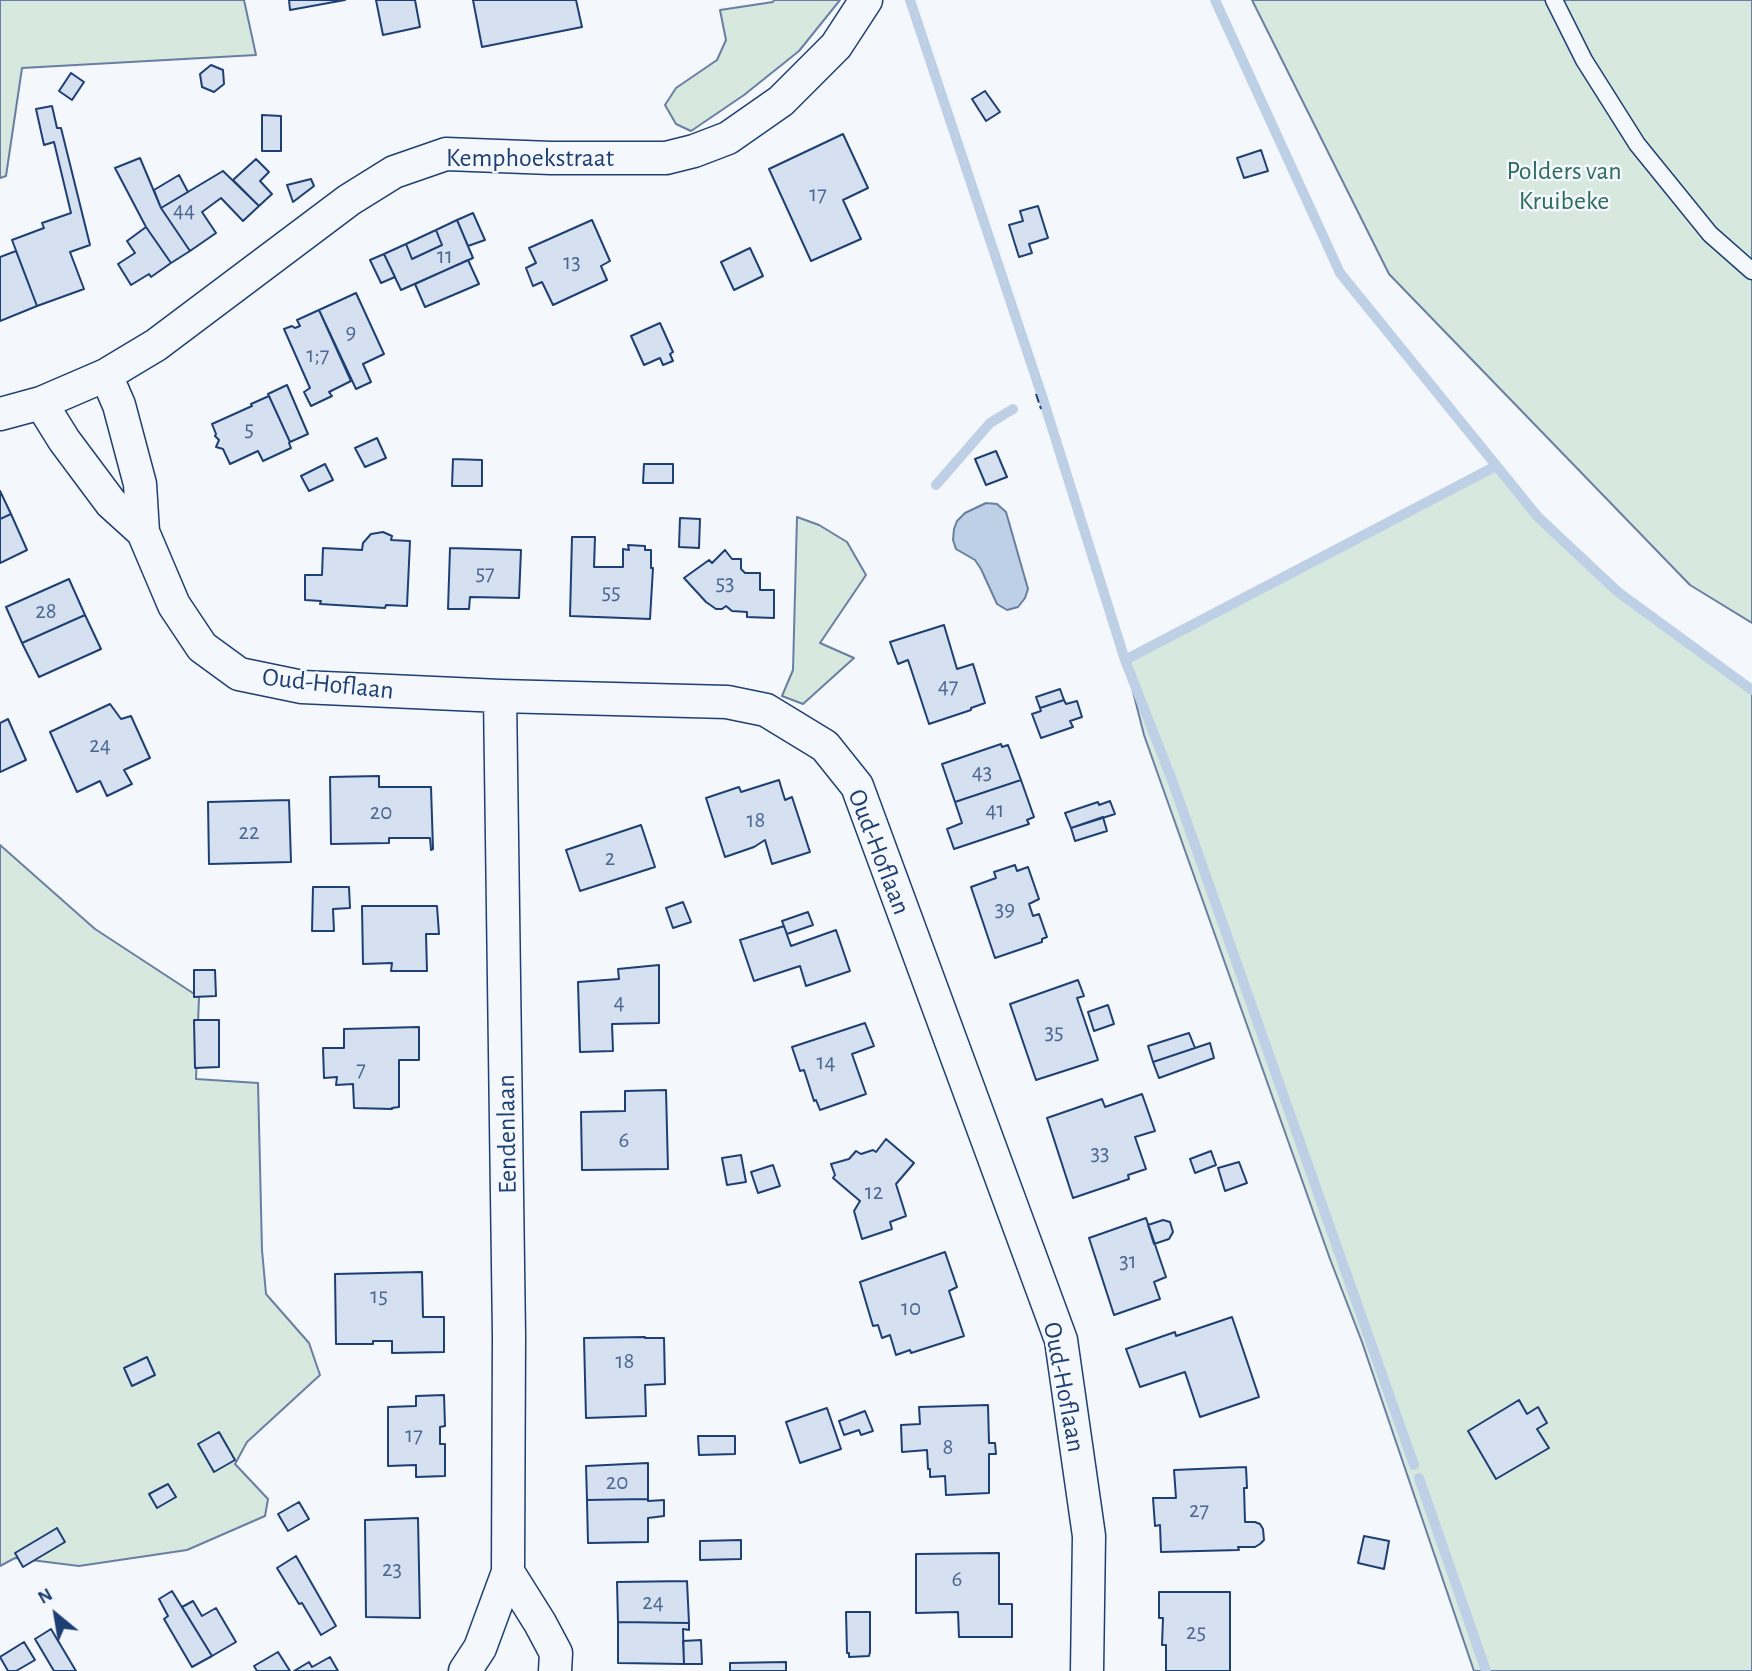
<!DOCTYPE html>
<style>
body{margin:0}
#map{position:relative;width:1752px;height:1671px;overflow:hidden;background:#f4f7fb;font-family:"Alegreya Sans",sans-serif}
canvas{display:block}
.north{position:absolute;left:21px;top:1580px;width:70px;height:70px;-webkit-text-stroke:5px #f4f7fb;paint-order:stroke;rotate:330deg;font-size:19px;font-weight:700;line-height:28px;text-align:center;color:#1d3f73}
.north::after{content:'';display:block;margin:auto;width:24px;height:32px;background:#1d3f73;clip-path:polygon(50% 0,100% 100%,50% 72%,0 100%)}
</style>
<div id="map">
<canvas width="1752" height="1671"></canvas>
<div class="north">N</div>
</div>
<script>
const g = document.querySelector('canvas').getContext('2d');
g.lineJoin = 'round';
function paint(path, color) {
  g.fillStyle = color;
  g.fill(path, 'evenodd');
}
function poly(rows) {
  const path = new Path2D();
  for (const r of rows) {
    path.moveTo(r[0], r[1]);
    for (let i = 2; i < r.length; i += 2) path.lineTo(r[i], r[i + 1]);
  }
  return path;
}
function stroke(path, color, width, dash) {
  g.strokeStyle = color;
  g.lineWidth = width;
  g.lineCap = dash ? 'butt' : 'round';
  g.setLineDash(dash || []);
  g.stroke(path);
}
function write(font, color, halo, rows, align = 'center') {
  g.font = font + ' "Alegreya Sans",sans-serif';
  g.lineWidth = 5;
  g.setLineDash([]);
  g.textBaseline = 'middle';
  g.strokeStyle = halo;
  g.fillStyle = color;
  for (const [text, x, y, turn = 0] of rows) {
    g.save();
    g.translate(x, y);
    g.rotate((+turn || 0) * Math.PI / 180);
    g.textAlign = isNaN(turn) ? turn : align;
    if (halo) g.strokeText(text, 0, 0);
    g.fillText(text, 0, 0);
    g.restore();
  }
}
const green = poly([
 [0,0,244,0,256,55,22,68,6,176,0,178,0,0],
 [774,0,840,0,799,51,744,95,691,131,676,124,665,105,676,88,717,60,726,40,720,10,773,2,774,0],
 [1252,0,1752,0,1752,623,1690,585,1389,274,1252,0],
 [1496,466,1538,517,1618,592,1752,690,1752,1671,1474,1671,1362,1342,1330,1259,1144,735,1125,660,1496,466],
 [797,517,819,525,847,542,866,575,820,643,854,658,803,704,782,696,793,670,797,517],
 [0,845,95,929,199,997,196,1079,258,1083,262,1250,266,1294,309,1343,320,1375,247,1442,235,1464,268,1499,265,1516,187,1550,79,1566,15,1558,0,1566,0,845]
]);
const water = poly([
 [986,503,997,504,1006,512,1028,589,1025,598,1018,607,1007,610,997,604,981,569,975,560,956,549,953,540,954,529,957,521,965,513,986,503]
]);
const stream = poly([
 [910,0,1043,399,1125,660,1496,466],
 [1215,0,1340,273,1538,517,1618,592,1752,690],
 [936,485,990,423,1013,409],
 [1125,660,1172,780,1414,1465],
 [1419,1478,1486,1671]
]);
const building = poly([
 [289,0,345,0,290,10,289,0],
 [376,0,415,0,420,27,383,35,376,0],
 [473,0,576,0,582,27,482,47,473,0],
 [211,65,223,70,224,84,214,92,202,87,200,74,211,65],
 [71,73,84,82,72,100,59,91,71,73],
 [985,91,1000,112,986,121,972,99,985,91],
 [52,106,57,128,61,128,90,245,70,252,84,289,37,306,12,240,44,228,42,223,71,213,54,142,44,145,36,109,52,106],
 [262,115,281,116,281,151,262,151,262,115],
 [843,134,868,188,843,200,861,239,811,261,769,169,843,134],
 [1261,150,1268,171,1244,178,1237,158,1261,150],
 [140,158,161,208,190,251,171,263,146,227,115,168,140,158],
 [256,159,269,172,260,181,272,194,259,206,233,180,256,159],
 [223,171,259,206,243,221,221,198,202,212,216,233,190,251,161,208,223,171],
 [179,175,188,192,161,208,154,190,179,175],
 [311,179,314,186,293,202,287,185,311,179],
 [1038,206,1048,238,1029,244,1032,253,1019,257,1009,225,1023,221,1020,211,1038,206],
 [473,213,485,240,468,246,457,220,473,213],
 [457,220,473,258,401,290,384,254,406,244,412,259,442,245,436,230,457,220],
 [592,220,610,261,601,266,607,280,553,305,542,282,533,286,526,268,536,263,529,248,592,220],
 [146,227,171,263,151,277,149,274,131,285,118,264,135,253,127,241,146,227],
 [436,230,442,245,412,259,406,244,436,230],
 [750,248,763,276,734,290,721,262,750,248],
 [16,251,37,306,0,321,0,257,16,251],
 [384,254,395,277,381,283,370,260,384,254],
 [468,260,479,284,425,307,415,284,468,260],
 [356,293,384,354,363,364,371,382,356,389,319,310,356,293],
 [319,310,351,381,329,392,332,396,311,406,304,392,310,388,284,329,292,326,295,328,300,326,297,320,319,310],
 [660,323,673,352,670,354,673,361,663,365,660,358,644,365,631,336,660,323],
 [287,385,308,434,290,442,268,394,287,385],
 [269,396,290,442,289,443,291,448,263,461,258,451,230,464,223,449,216,447,219,440,215,436,216,434,212,424,252,406,251,404,269,396],
 [377,438,386,458,365,467,355,448,377,438],
 [996,451,1007,477,986,485,975,459,996,451],
 [453,459,482,460,482,486,452,486,453,459],
 [325,464,333,480,309,491,301,476,325,464],
 [644,464,673,464,673,483,643,483,644,464],
 [0,491,11,514,0,519,0,491],
 [11,514,27,550,0,563,0,519,11,514],
 [680,518,700,519,699,548,679,547,680,518],
 [383,532,392,536,391,540,410,541,407,606,386,605,385,608,320,604,321,601,305,600,305,575,322,575,323,548,362,550,363,543,371,534,383,532],
 [572,537,595,537,594,567,623,567,623,549,629,550,628,545,645,546,645,550,651,550,651,568,653,568,650,619,570,616,572,537],
 [450,548,521,550,519,598,470,597,469,609,448,609,450,548],
 [725,550,732,559,741,559,741,569,745,573,760,573,760,590,774,590,774,618,747,617,747,612,732,611,726,606,722,609,716,609,706,602,684,578,709,560,712,563,725,550],
 [69,579,85,615,22,643,6,607,69,579],
 [85,615,101,649,39,677,22,643,85,615],
 [944,625,957,669,973,664,985,703,971,708,971,710,929,724,908,660,898,664,890,642,944,625],
 [1060,689,1064,700,1040,708,1036,697,1060,689],
 [1064,700,1066,704,1077,701,1082,717,1070,721,1073,727,1041,738,1032,714,1041,711,1040,708,1064,700],
 [110,704,121,719,131,716,150,758,124,770,132,784,107,796,100,781,77,792,50,732,110,704],
 [8,719,26,760,0,772,0,723,8,719],
 [1001,744,1002,747,1008,745,1021,780,955,802,942,764,1001,744],
 [379,776,379,787,431,787,433,849,431,850,430,838,389,838,389,843,331,844,330,777,379,776],
 [779,780,785,800,792,797,810,852,772,864,765,840,754,847,725,857,706,798,739,787,741,792,779,780],
 [1021,780,1034,817,1027,820,1029,824,954,849,947,829,962,823,955,802,1021,780],
 [289,800,291,862,209,864,208,802,289,800],
 [1110,801,1115,814,1071,828,1065,813,1098,802,1099,805,1110,801],
 [1103,817,1107,831,1075,841,1071,828,1103,817],
 [641,825,655,867,580,891,566,850,641,825],
 [1015,865,1017,871,1028,867,1039,899,1029,904,1033,916,1039,914,1047,937,1042,939,1042,942,995,958,971,887,996,878,994,872,1015,865],
 [313,887,349,887,350,908,333,909,334,931,312,931,313,887],
 [683,902,691,922,673,928,666,908,683,902],
 [362,906,437,906,439,934,426,934,427,971,391,971,392,963,363,964,362,906],
 [808,912,813,925,787,934,782,921,808,912],
 [784,926,791,946,836,930,850,971,806,986,800,966,754,981,740,940,784,926],
 [659,965,659,1023,612,1024,613,1051,580,1052,578,982,619,979,618,969,659,965],
 [194,970,215,970,216,996,194,997,194,970],
 [1078,980,1084,996,1077,998,1098,1060,1036,1080,1010,1004,1078,980],
 [1108,1005,1114,1024,1094,1031,1088,1012,1108,1005],
 [194,1020,219,1020,219,1067,195,1068,194,1020],
 [865,1023,874,1046,852,1054,866,1094,820,1110,816,1100,814,1101,804,1070,800,1071,792,1047,865,1023],
 [419,1027,419,1060,399,1060,399,1107,392,1108,392,1109,354,1108,353,1084,336,1085,337,1077,324,1078,323,1048,344,1048,344,1029,419,1027],
 [1189,1033,1195,1048,1153,1062,1148,1046,1189,1033],
 [1210,1043,1214,1058,1159,1078,1153,1062,1210,1043],
 [666,1090,668,1169,582,1170,581,1112,625,1111,625,1091,666,1090],
 [1142,1094,1155,1131,1135,1137,1146,1169,1128,1175,1129,1179,1073,1198,1047,1118,1102,1099,1105,1107,1142,1094],
 [886,1139,914,1163,896,1184,906,1216,890,1222,892,1229,862,1239,854,1211,860,1201,833,1178,835,1175,831,1164,849,1159,856,1151,861,1154,873,1150,876,1152,886,1139],
 [1211,1151,1216,1165,1195,1173,1190,1159,1211,1151],
 [741,1155,746,1182,727,1185,722,1158,741,1155],
 [1239,1162,1247,1183,1225,1191,1218,1168,1239,1162],
 [773,1165,780,1186,758,1193,751,1172,773,1165],
 [1146,1218,1166,1277,1154,1282,1160,1299,1114,1315,1089,1238,1146,1218],
 [1163,1220,1170,1222,1173,1232,1169,1239,1154,1244,1148,1225,1163,1220],
 [945,1252,957,1287,949,1291,964,1336,911,1353,910,1350,896,1355,890,1335,882,1338,878,1325,873,1326,860,1282,945,1252],
 [422,1272,423,1317,444,1317,444,1352,392,1353,392,1341,373,1341,373,1344,336,1344,335,1274,422,1272],
 [1232,1317,1259,1397,1200,1417,1185,1372,1140,1387,1126,1349,1175,1332,1176,1336,1232,1317],
 [645,1337,645,1338,664,1338,665,1384,645,1385,646,1416,586,1418,584,1338,645,1337],
 [147,1357,155,1375,132,1386,124,1368,147,1357],
 [444,1395,445,1426,440,1427,440,1444,445,1444,445,1476,416,1477,416,1465,388,1466,388,1407,416,1406,416,1396,444,1395],
 [1519,1400,1527,1414,1538,1407,1547,1423,1537,1429,1549,1448,1496,1479,1468,1431,1519,1400],
 [988,1405,989,1443,995,1443,996,1454,989,1454,989,1493,946,1495,945,1476,930,1477,930,1469,928,1469,927,1450,902,1452,901,1425,920,1424,919,1407,988,1405],
 [827,1408,841,1449,800,1463,786,1422,827,1408],
 [865,1411,873,1431,861,1435,859,1430,844,1435,839,1421,865,1411],
 [219,1432,235,1460,214,1472,198,1444,219,1432],
 [698,1436,735,1436,735,1454,699,1455,698,1436],
 [648,1463,648,1499,587,1500,586,1466,648,1463],
 [1246,1467,1247,1488,1244,1488,1245,1522,1255,1522,1260,1524,1263,1529,1264,1540,1260,1544,1255,1547,1238,1547,1239,1550,1161,1552,1160,1525,1155,1526,1153,1498,1176,1498,1174,1470,1246,1467],
 [168,1484,176,1497,157,1508,149,1494,168,1484],
 [648,1499,648,1501,664,1500,664,1516,648,1518,648,1542,588,1543,587,1500,648,1499],
 [299,1502,309,1519,288,1531,278,1514,299,1502],
 [418,1518,420,1618,366,1617,365,1520,418,1518],
 [57,1528,65,1542,23,1567,15,1553,57,1528],
 [1364,1536,1389,1541,1384,1569,1358,1563,1364,1536],
 [741,1540,741,1559,700,1560,700,1541,741,1540],
 [999,1553,999,1604,1012,1604,1012,1637,959,1637,958,1612,916,1613,916,1554,999,1553],
 [296,1556,336,1626,321,1635,302,1603,299,1604,277,1568,296,1556],
 [687,1581,689,1623,618,1622,617,1582,687,1581],
 [172,1591,212,1656,192,1667,164,1619,168,1616,159,1599,172,1591],
 [1159,1592,1230,1592,1230,1671,1166,1671,1166,1645,1162,1645,1163,1618,1159,1618,1159,1592],
 [193,1601,202,1616,216,1608,236,1642,212,1656,182,1607,193,1601],
 [846,1612,870,1612,870,1652,869,1656,849,1657,849,1653,847,1653,846,1612],
 [618,1622,689,1623,689,1630,683,1629,684,1664,618,1663,618,1622],
 [51,1629,76,1671,54,1671,35,1639,51,1629],
 [701,1640,702,1664,684,1664,683,1641,701,1640],
 [24,1642,35,1660,16,1671,8,1671,0,1657,24,1642],
 [278,1652,290,1671,257,1671,254,1666,278,1652],
 [330,1657,338,1671,294,1671,309,1662,312,1667,330,1657],
 [786,1662,786,1671,730,1671,730,1663,786,1662]
]);
const lane = poly([
 [1554,0,1584,60,1637,144,1710,234,1752,271]
]);
const street = poly([
 [41,403,64,440,111,503,143,532,140,484,119,405,106,375],
 [0,414,41,403,106,375,156,345,349,200,394,172,446,154,551,158,666,158,694,151,728,138,781,101,836,46,866,0],
 [143,532,174,605,202,647,239,674,302,687,500,696,727,702,766,710,825,746,857,786,1061,1340,1089,1536,1087,1671],
 [508,1572,540,1623,556,1653,555,1671],
 [465,1671,480,1648,508,1572,509,1336,500,696]
]);
const fence = poly([
 [1036,394,1041,409]
]);
const numberNames = [
 ["17",818,194],
 ["44",184,210],
 ["11",445,256],
 ["13",572,262],
 ["9",351,332],
 ["1;7",318,355],
 ["5",249,429],
 ["57",485,573],
 ["53",725,583],
 ["55",611,592],
 ["28",46,611],
 ["47",948,686],
 ["24",100,745],
 ["43",982,772],
 ["41",995,810],
 ["20",381,812],
 ["18",756,820],
 ["22",249,832],
 ["2",610,858],
 ["39",1005,909],
 ["4",619,1002],
 ["35",1054,1032],
 ["14",826,1062],
 ["7",361,1069],
 ["6",624,1140],
 ["33",1100,1153],
 ["12",874,1192],
 ["31",1128,1261],
 ["15",379,1296],
 ["10",911,1308],
 ["18",625,1361],
 ["17",414,1435],
 ["8",948,1447],
 ["20",617,1482],
 ["27",1199,1510],
 ["23",392,1569],
 ["6",957,1579],
 ["24",653,1602],
 ["25",1196,1632]
];
const streetNames = [
 ["Kemphoekstraat",530,158],
 ["Oud-Hoflaan",328,684,6],
 ["Oud-Hoflaan",879,852,69],
 ["Eendenlaan",507,1134,-91],
 ["Oud-Hoflaan",1064,1387,79]
];
const parkNames = [
 ["Polders van",1564,171],
 ["Kruibeke",1564,201]
];
paint(green, '#d7e8df');
stroke(green, '#687fa3', 2);
paint(water, '#bed0e5');
stroke(water, '#687fa3', 2);
stroke(stream, '#bed0e5', 10);
paint(building, '#d5e0f0');
stroke(building, '#1d3f73', 2);
stroke(lane, '#1d3f73', 19);
stroke(street, '#1d3f73', 35);
stroke(lane, '#f4f7fb', 16);
stroke(street, '#f4f7fb', 32);
stroke(fence, '#1d3f73', 2, [9, 3.5]);
write('23px', '#4b6792', null, numberNames);
write('26px', '#1d3f73', '#f4f7fb', streetNames);
write('26px', '#2c6c60', '#f4f7fb', parkNames);
</script>
